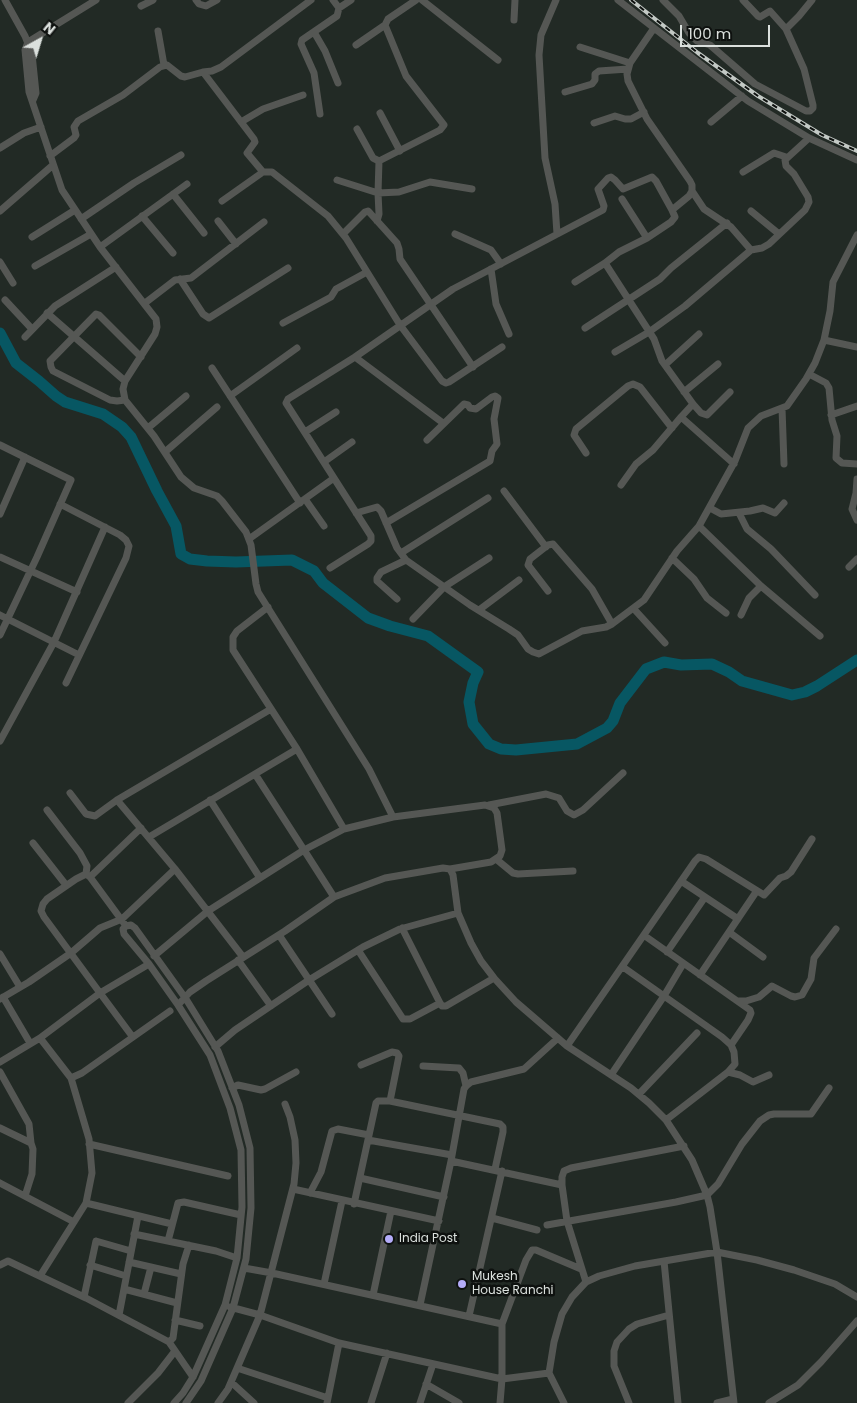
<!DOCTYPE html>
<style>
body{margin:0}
#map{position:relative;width:857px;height:1403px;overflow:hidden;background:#222a25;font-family:Poppins,sans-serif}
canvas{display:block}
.north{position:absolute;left:15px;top:15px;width:50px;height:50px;-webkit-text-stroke:4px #0e110f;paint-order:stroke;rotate:39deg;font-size:14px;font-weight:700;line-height:20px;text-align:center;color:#dbe0dd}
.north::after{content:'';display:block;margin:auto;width:18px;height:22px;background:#dbe0dd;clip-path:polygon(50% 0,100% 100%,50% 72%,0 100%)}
.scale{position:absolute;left:680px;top:25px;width:90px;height:22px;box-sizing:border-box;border:2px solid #dbe0dd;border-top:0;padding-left:6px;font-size:15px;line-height:18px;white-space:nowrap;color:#dbe0dd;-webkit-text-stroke:4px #0e110f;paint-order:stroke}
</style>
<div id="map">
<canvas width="857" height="1403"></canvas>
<div class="north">N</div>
<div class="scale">100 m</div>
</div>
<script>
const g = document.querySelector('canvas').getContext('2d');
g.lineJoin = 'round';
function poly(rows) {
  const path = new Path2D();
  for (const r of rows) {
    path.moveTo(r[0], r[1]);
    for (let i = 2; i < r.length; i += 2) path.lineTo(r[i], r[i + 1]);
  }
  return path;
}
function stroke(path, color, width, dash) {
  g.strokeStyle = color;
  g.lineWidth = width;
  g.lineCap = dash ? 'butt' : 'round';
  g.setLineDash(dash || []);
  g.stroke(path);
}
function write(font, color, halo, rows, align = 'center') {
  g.font = font + ' Poppins,sans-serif';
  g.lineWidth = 5;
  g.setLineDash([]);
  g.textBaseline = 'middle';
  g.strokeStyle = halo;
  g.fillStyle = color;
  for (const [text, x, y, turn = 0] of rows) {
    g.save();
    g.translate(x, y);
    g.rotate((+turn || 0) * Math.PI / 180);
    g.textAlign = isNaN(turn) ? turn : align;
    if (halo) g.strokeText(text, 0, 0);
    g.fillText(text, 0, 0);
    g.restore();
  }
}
const river = poly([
 [0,333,16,363,39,381,56,396,65,402,103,414,122,427,131,437,157,491,176,526,181,554,190,559,207,561,236,562,292,560,314,571,323,583,368,618,390,626,428,636,478,672,473,683,469,702,473,724,489,744,501,749,516,750,577,744,607,728,613,721,620,703,646,669,664,662,681,665,712,664,729,672,742,681,792,695,805,692,817,686,857,660]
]);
const minor = poly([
 [5,0,25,36,32,54,36,93,33,100],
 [96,0,28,42,25,50,29,92,62,190,100,247,156,319,157,327,155,334,125,381,123,389,125,400,154,436,181,477,194,488,217,496,222,501,246,532,251,545,256,584,258,592,369,769,393,817,344,829,304,850,334,897],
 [196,0,199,4,206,6,217,0],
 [422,0,498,60],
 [556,0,541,35,539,55,545,158,555,204,557,234],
 [618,0,748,101,809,138,857,160],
 [663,0,679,16,689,33,697,41,710,45,755,84,806,111,810,111,813,108,813,105,804,69,786,29,799,16,812,0],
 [743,0,758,16,760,17,770,11,786,29],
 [141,6,153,0],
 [339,8,351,0],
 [514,20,515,0],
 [654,28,630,63,627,74,628,81,647,119,690,181,692,185,692,191,689,196,672,210,675,217,671,222,647,238,619,252,605,263,654,339,662,361,693,404,681,417,734,464],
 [158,31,164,65],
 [314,32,325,51,338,83],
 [356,45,385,25],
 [580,47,630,63],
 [565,92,592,84,595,80,595,74,599,71,628,69],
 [380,113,400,151],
 [320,114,314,73,301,44,302,40,337,16,339,8,333,0],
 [241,122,263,109,303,95],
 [711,122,742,96],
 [594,123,615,116,625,119,631,119,644,112],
 [357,129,373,158,379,161],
 [0,148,24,133,41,127],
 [50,156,74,138,76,135,74,127,78,121,123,95,160,67,167,65,181,76,185,77,203,72],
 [263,172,247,153,255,142,254,139,203,72,212,71,221,67,311,0],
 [743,172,774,153,786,157],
 [337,180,378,193,399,192,430,182,472,189],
 [692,191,704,209,731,227,751,250],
 [173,194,204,233],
 [622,199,647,238],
 [222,201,263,172,272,172,328,216,346,238,400,325,442,381,446,383,449,382,502,347],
 [0,211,53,165],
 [751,211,779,234],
 [142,216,173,253],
 [81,219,134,183,181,155],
 [218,221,236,244],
 [377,221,379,214,378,193,379,161,440,130,444,125,406,76,385,25,388,19,416,0],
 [343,234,365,212,368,211,370,213,397,243,399,249,400,259,473,367],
 [455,234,491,250,501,264],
 [32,237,75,210],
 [100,247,187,184],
 [0,262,13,283],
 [35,266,91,234],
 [491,269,496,304,509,334],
 [180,279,203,314,209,318,288,268],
 [575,282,605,263],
 [5,300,32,329],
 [145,303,175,280,191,278,264,222],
 [47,313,125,381],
 [283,323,331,297,336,289,367,272],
 [585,328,660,279,671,268,727,223],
 [25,337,55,306,116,267],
 [824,340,857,347],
 [615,352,649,332,685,306,751,250,762,248,769,244,805,210,809,202,808,197,794,174,786,166,785,160,809,138],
 [355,357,443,423],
 [665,365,699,334],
 [212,368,300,503],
 [809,374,826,383,829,388,832,420,837,436,836,458,842,463,857,464],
 [684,392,718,364],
 [230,396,297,348],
 [125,400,117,401,110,400,53,371,51,367,50,361,96,314,99,315,141,357],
 [693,404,701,413,707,415,730,392],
 [782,408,784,464],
 [831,415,857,406],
 [148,428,186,396],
 [305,432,336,412],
 [0,445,71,480,37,557,0,635],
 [165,452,217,407],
 [586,453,574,435,576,429,628,386,633,384,640,387,672,428],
 [324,462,352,442],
 [857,479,856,493,852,509,857,520],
 [621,485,636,464,653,450,681,417],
 [504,491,546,547],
 [305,499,324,526],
 [60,504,120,535,126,540,129,546,126,558,66,683],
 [710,508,721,514,750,511,763,508,775,513,784,503],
 [356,513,377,507,381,511,397,548,406,560,470,605,509,629,518,635,528,649,533,652,539,654,582,631,606,627,612,624,644,600,677,551,699,526,735,461,748,428,761,416,787,406,806,379,815,363,824,340,830,311,833,282,857,235],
 [739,513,747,529,771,549,815,595],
 [0,514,25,457],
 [386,523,490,461,492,451,497,444,494,419,498,398,495,396,492,397,476,409,470,408,468,405,464,404,427,440],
 [699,526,761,586,820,636],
 [249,539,334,478],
 [401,553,488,498],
 [0,557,77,592],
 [672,558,694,579,707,598,726,613],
 [849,567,857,559],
 [330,568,368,544,371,541,371,536,286,403,288,399,355,357,453,289,603,210,604,206,598,189,608,178,611,177,615,180,623,189,652,177,656,181,672,210],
 [548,591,528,565,530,559,548,545,553,544,592,589,612,624],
 [397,599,377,581,377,578,381,572,406,560],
 [268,607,237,631,233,637,233,650,297,749,344,829],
 [634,609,665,643],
 [479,610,519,580],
 [0,615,79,655],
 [741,615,749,598,761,586],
 [413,619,444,587,489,558],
 [0,741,54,642,105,527],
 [70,793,86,814,95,816,117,800,271,709],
 [117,800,175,869,243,957],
 [210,800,260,878],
 [489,805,546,794,559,798,567,811,574,815,583,810,623,773],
 [47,810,80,853,87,866,86,874],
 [393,817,485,805,494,808,497,813,502,850,500,856,491,862,450,869],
 [149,837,297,749],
 [33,843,66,885],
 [496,859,513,873,518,874,573,871],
 [90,877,141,828],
 [681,881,738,919],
 [126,926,131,925,135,928,186,999,218,1051,239,1105,250,1148,251,1208,246,1259,233,1308,201,1381,186,1403],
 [126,926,123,929,124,934,149,964,178,1005,210,1055,230,1108,241,1150,242,1207,237,1258,225,1305,193,1377,183,1393,174,1403],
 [126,926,90,877,86,874,76,879,47,899,43,904,41,911,44,917,100,993,132,1036],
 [402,928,440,1003,442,1006,446,1006,494,978],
 [729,932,763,957],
 [279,935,332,1014],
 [645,936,750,1010,751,1013,748,1020,731,1045],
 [358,950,403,1019,410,1019,440,1003],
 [667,952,705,897],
 [0,954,20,987],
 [154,956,208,911,304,850,255,774],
 [238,960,271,1006],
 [623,967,722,1037,731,1045,734,1052,735,1064,728,1072,666,1120],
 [700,975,756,892],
 [3,997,30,1043],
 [0,999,29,982,71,953,100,928,122,919,175,869],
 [738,1001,746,1001,759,997,772,986,791,996,795,997,802,995,811,979,814,958,836,929],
 [178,1005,190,992,206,981,285,931,334,897,385,878,443,868,450,869,453,875,458,913,471,943,481,961,494,978,516,1002,567,1046,631,1088,649,1103,666,1120,692,1160,707,1195,710,1207,717,1252,734,1403],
 [40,1038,71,1078,89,1139,92,1173,86,1203,40,1276],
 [567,1046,695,861,699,857,706,859,764,895,780,878,786,876,791,872,812,839],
 [215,1047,235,1030,309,980,363,947,400,929,458,913],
 [0,1062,40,1038,100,993,149,964],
 [361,1065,392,1052,397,1053,399,1056,390,1101],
 [423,1066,459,1068,463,1073,466,1086],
 [0,1072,29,1124,31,1143],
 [728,1072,740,1075,753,1082,769,1075],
 [611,1075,664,996,683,964],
 [71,1078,82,1073,170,1011],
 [232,1088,238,1085,261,1090,265,1089,296,1072],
 [639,1094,697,1033],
 [0,1128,31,1143,33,1149,32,1174,25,1196],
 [368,1140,452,1155],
 [89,1144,228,1176],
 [451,1161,464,1089,466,1086,471,1082,524,1069,558,1038],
 [360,1178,444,1197],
 [0,1183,74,1222],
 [293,1189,439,1221],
 [310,1193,321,1172,332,1131,338,1129,369,1135],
 [86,1203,172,1224],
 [354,1204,376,1103,378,1101,390,1101,500,1124,503,1127,503,1132,495,1169],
 [492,1218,537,1230],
 [547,1225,676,1202,707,1195,718,1184,742,1144,760,1121,769,1115,774,1114,811,1114,829,1088],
 [134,1234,216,1251,237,1258],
 [168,1241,178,1203,184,1202,241,1215],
 [664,1261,678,1403],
 [129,1262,181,1274],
 [0,1265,8,1261,86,1298,169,1342,193,1377],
 [90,1265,126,1276],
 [244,1268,272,1273,502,1324,502,1379,500,1403],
 [586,1282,567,1221,562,1185,562,1177,564,1171,571,1168,684,1146],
 [324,1284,342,1201],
 [124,1289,177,1303],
 [144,1294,151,1267],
 [373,1295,391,1211],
 [84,1297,96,1241,131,1251],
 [420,1305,451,1161,562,1185],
 [230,1307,260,1315,339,1343,502,1379,549,1373],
 [119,1315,138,1216],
 [469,1316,502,1171],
 [175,1320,200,1326],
 [502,1324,526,1260,532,1250,536,1250,581,1269],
 [169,1342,173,1338,183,1264,189,1245],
 [237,1368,328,1398],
 [231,1382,254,1403],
 [426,1384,459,1403],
 [128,1403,158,1373,175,1351],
 [218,1403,228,1389,260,1315,294,1184,296,1163,295,1140,290,1117,285,1104],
 [327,1403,339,1343],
 [371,1403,387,1353],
 [420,1403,433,1364],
 [564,1403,549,1373,554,1342,562,1314,572,1297,586,1282,599,1276,635,1266,717,1252,757,1260,794,1270,835,1284,857,1297],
 [629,1403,614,1366,614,1351,617,1342,629,1329,637,1324,669,1315],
 [717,1403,733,1399],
 [769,1403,798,1385,821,1362,857,1321]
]);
const rail = poly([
 [631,0,698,53,758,96,822,135,857,151]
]);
const markers = [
 [389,1239,5,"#b4acf9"],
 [462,1284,5,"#b4acf9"]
];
const poiNames = [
 ["India Post",399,1239],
 ["Mukesh",472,1277],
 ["House Ranchi",472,1291]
];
stroke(river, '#075763', 11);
stroke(minor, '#555754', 7);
stroke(rail, '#c3c9c5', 4);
stroke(rail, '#0e110f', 2, [5.5]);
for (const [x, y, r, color] of markers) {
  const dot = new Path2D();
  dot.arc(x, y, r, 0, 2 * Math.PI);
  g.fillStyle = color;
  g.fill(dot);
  stroke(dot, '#0e110f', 2);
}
write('12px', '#dbe0dd', '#0e110f', poiNames, 'left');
</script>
